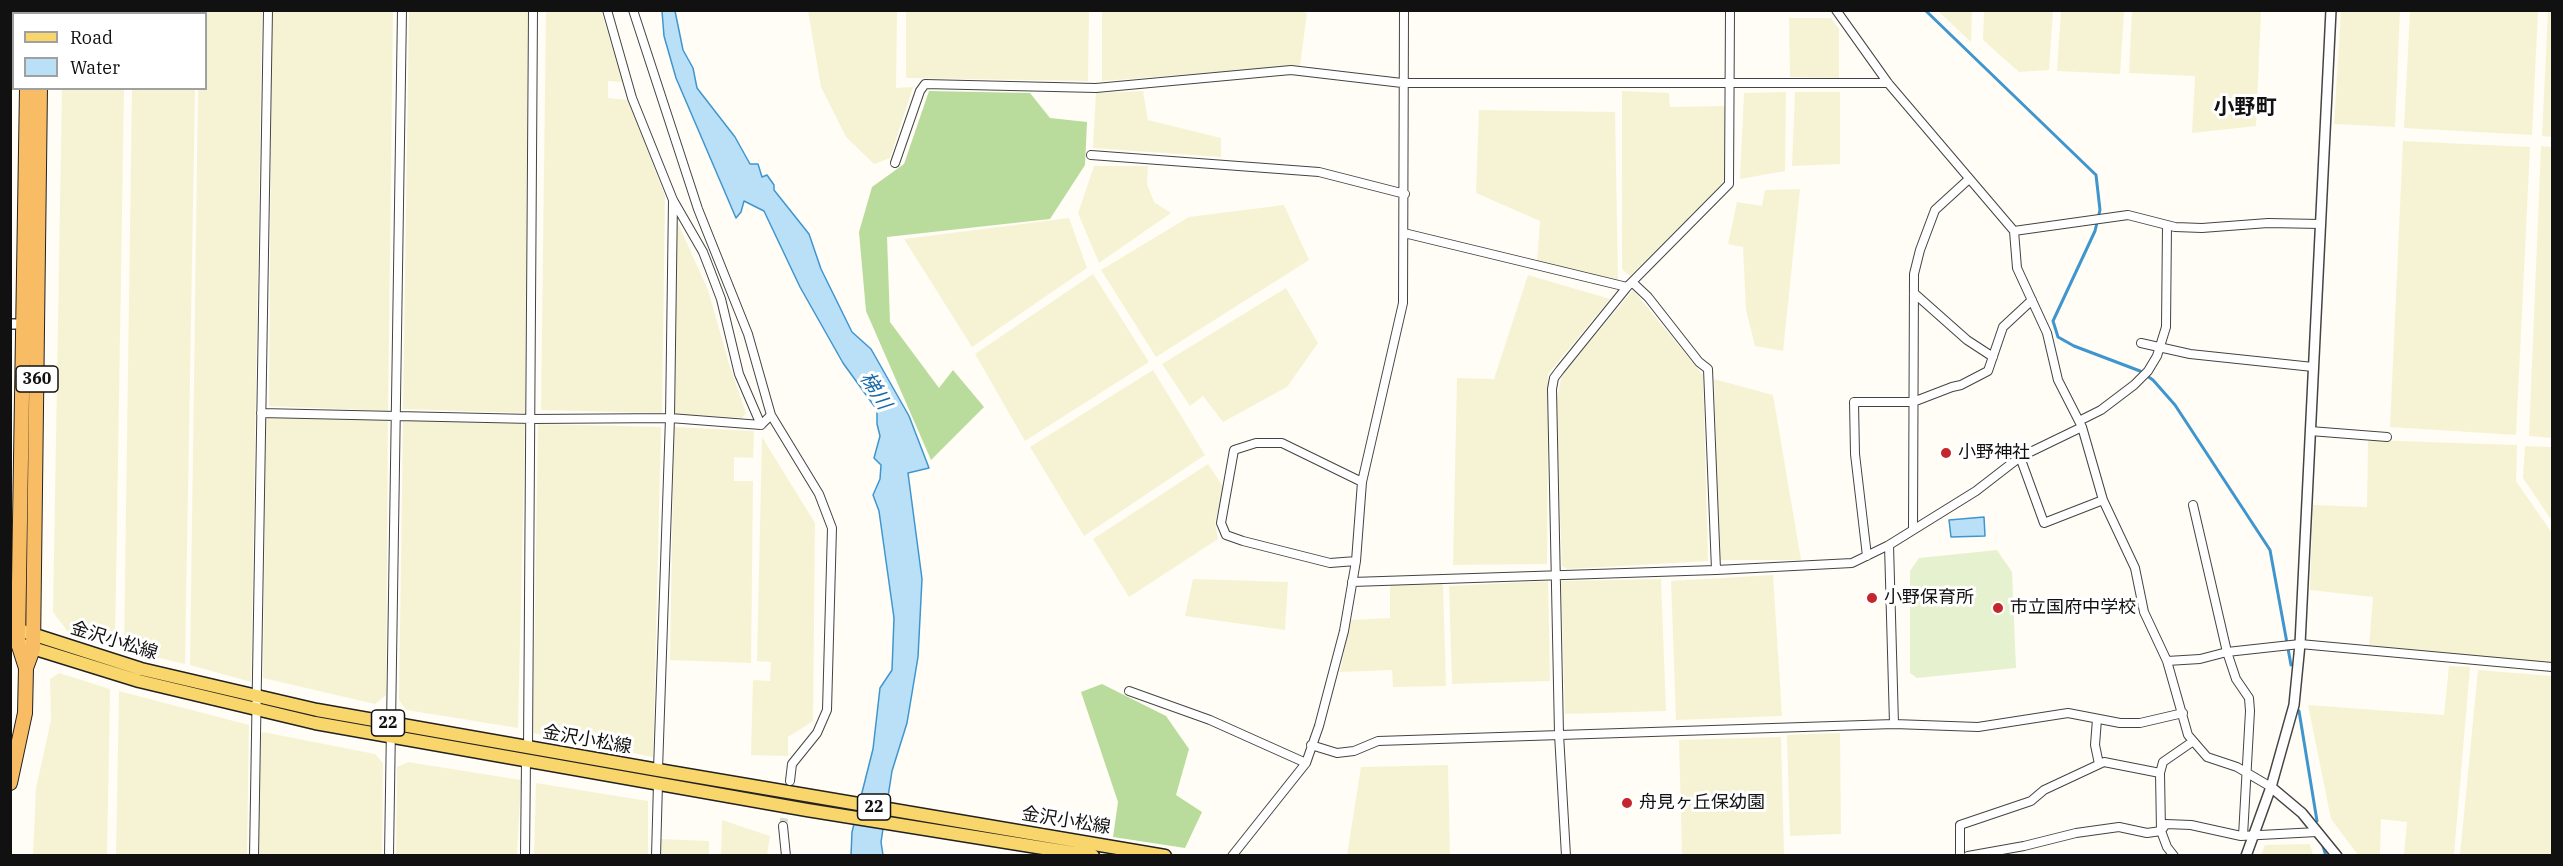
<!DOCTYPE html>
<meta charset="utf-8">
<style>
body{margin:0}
#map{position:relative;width:2563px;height:866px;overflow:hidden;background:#fffdf5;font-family:"IBM Plex Serif",serif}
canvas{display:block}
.frame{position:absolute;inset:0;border:12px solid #111;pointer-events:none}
.legend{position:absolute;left:12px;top:12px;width:195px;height:78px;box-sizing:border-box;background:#fff;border:2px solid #a0a0a0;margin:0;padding:8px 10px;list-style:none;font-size:18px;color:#111}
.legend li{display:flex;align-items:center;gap:12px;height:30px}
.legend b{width:30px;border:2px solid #a0a0a0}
</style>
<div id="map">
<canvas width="2563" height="866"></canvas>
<div class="frame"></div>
<ul class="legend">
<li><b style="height:8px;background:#f9d66b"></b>Road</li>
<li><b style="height:16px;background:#b9e0f7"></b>Water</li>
</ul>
</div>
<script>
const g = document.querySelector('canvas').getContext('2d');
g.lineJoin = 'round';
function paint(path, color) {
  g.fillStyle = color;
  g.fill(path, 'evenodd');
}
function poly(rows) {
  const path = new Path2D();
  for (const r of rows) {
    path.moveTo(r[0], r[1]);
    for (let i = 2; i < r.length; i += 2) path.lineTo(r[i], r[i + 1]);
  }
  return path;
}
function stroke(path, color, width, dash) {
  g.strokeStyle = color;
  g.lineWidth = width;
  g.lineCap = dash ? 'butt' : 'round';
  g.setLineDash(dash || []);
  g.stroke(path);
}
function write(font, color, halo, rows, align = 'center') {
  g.font = font + ' "IBM Plex Serif","Noto Sans JP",serif';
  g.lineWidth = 6;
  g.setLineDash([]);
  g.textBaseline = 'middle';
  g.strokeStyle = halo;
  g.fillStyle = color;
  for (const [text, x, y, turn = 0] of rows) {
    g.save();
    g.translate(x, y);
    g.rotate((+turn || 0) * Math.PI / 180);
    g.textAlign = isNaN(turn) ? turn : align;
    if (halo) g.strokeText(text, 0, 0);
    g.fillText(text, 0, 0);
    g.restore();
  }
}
const farmland = poly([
 [133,10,196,10,196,13,133,14],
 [409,10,528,11,525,413,403,409],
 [1297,10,1307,13,1300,66,1102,81,1102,11],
 [63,11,125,10,125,13,63,14],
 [199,11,262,11,251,682,190,665,198,89,206,88,206,14,199,13],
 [272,11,393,11,388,411,269,406],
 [546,11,601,11,623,82,608,81,608,98,628,100,665,196,662,413,541,410],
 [808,11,897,11,896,88,913,87,890,158,874,164,846,137,821,87],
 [906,11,1089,11,1088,81,906,78],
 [1938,11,1972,11,1971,42],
 [1984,11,2053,11,2049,70,2019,72,1983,40],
 [2061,11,2124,11,2120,74,2057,71],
 [2132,11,2261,11,2256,126,2192,133,2195,76,2129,73],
 [2341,11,2400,11,2395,127,2334,124],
 [2410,11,2538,11,2532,135,2404,128],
 [2548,11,2552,11,2552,137,2542,136],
 [1789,18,1831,18,1839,29,1839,78,1790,77],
 [62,89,124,89,115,646,68,632,53,612],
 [132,89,195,89,185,664,124,650],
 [1143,91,1148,120,1221,138,1221,157,1093,148,1096,93],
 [1622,91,1669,93,1670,107,1725,106,1724,182,1630,276,1622,269],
 [1786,92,1785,171,1740,179,1744,93],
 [1795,92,1840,92,1840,164,1792,166],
 [1479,110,1615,112,1618,281,1537,261,1540,221,1476,193],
 [2403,141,2530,147,2516,435,2390,427],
 [2541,146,2552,147,2552,438,2529,436],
 [1094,166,1148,166,1147,184,1154,202,1171,213,1099,263,1078,213],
 [1800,189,1783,351,1755,346,1746,310,1743,247,1728,244,1737,202,1762,206,1765,190],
 [1284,205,1309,260,1156,357,1101,270,1189,217],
 [1069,218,1087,268,972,347,904,239],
 [677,221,708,290,729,364,746,413,742,418,675,414],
 [1093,274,1149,362,1025,441,975,354],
 [1528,275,1610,299,1548,374,1547,564,1453,565,1457,378,1494,379],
 [1286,288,1318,343,1287,387,1223,422,1203,396,1190,406,1162,364],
 [1633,290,1703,375,1708,561,1567,569,1562,566,1556,402,1562,375],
 [1153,370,1205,455,1084,536,1030,447],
 [1714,379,1773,395,1801,560,1719,560],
 [266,417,388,420,386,695,375,704,263,678],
 [403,420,525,424,518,728,406,710,399,700],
 [538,424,661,427,653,757,533,733],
 [674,427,754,431,753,458,734,457,734,481,753,481,751,663,670,660],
 [762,437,815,523,813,721,788,737,788,756,751,755,753,680,770,681,771,662,757,661],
 [2368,440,2517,445,2516,481,2552,533,2552,663,2369,646,2373,597,2310,590,2313,505,2367,507],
 [2525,446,2552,447,2552,521,2523,478],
 [1208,464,1224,488,1215,522,1218,539,1129,597,1093,539],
 [1773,575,1782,716,1676,720,1671,581],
 [1193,579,1288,582,1285,630,1185,616],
 [1661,579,1666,711,1565,714,1561,581],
 [1548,581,1550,681,1452,684,1449,586],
 [1390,584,1443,584,1446,686,1393,687,1392,670,1340,672,1350,620,1390,618],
 [2449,666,2470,667,2454,855,2404,855,2407,822,2381,819,2380,855,2358,855,2331,819,2308,705,2444,715],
 [2478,670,2552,676,2552,855,2460,855],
 [59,673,110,689,107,855,33,855,36,788,51,720,50,679],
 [119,691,249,725,247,855,116,855],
 [263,732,375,754,383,763,382,855,258,856,259,736],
 [1840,733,1841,834,1790,836,1787,735],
 [1781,737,1784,855,1682,855,1679,740],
 [408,762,521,780,517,855,396,855,397,767],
 [1448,765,1450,855,1347,855,1361,767],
 [536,783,648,801,648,855,534,855],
 [722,820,770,836,767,855,721,855],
 [661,839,709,841,709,855,661,855],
 [2310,844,2313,855,2261,855,2265,845]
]);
const forest = poly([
 [929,91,1030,93,1050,118,1087,122,1085,165,1050,219,887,237,890,322,939,388,953,370,984,407,931,460,866,311,859,232,872,187,904,164],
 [1102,684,1166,716,1189,749,1176,795,1202,812,1185,848,1113,837,1118,802,1081,692]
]);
const pitch = poly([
 [1997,550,2012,572,2016,668,1917,678,1910,673,1910,571,1919,558]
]);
const water = poly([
 [662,11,675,11,683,50,693,68,697,88,735,137,750,164,758,164,762,177,767,175,774,185,774,190,809,234,821,269,852,332,871,349,909,416,929,468,908,473,922,579,918,657,907,723,892,771,881,842,883,855,851,855,852,832,873,749,880,688,892,670,894,618,879,511,873,495,880,479,881,465,874,458,880,436,877,424,877,410,843,363,800,287,764,211,744,201,741,212,736,218,676,78,664,36,662,11],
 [1984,517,1985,536,1951,537,1949,520,1984,517]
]);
const stream = poly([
 [1925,10,2096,175,2100,210,2095,231,2053,321,2058,337,2074,346,2140,371,2153,380,2175,405,2270,550,2291,665],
 [2299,711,2317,821],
 [2323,846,2326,856]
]);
const minorTunnel = poly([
 [783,826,790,781]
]);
const minor = poly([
 [607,10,632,98,673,200,703,252,710,270,721,299,739,374,761,425],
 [633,10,698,209,748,334,771,415],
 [1836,10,1888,83,2014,231,2017,268,2047,333,2058,380,2082,427,2103,500,2135,568,2144,612,2167,661,2188,735,2207,757,2237,767,2271,787],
 [1091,155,1319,172,1405,194],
 [895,163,920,91,925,84,1096,88,1291,70,1402,83,1888,83],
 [2014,231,2128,215,2175,227,2202,228,2268,223,2320,224],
 [1404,233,1627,287],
 [1632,282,1648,297,1699,362,1708,369,1716,570],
 [1914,293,1967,340,1993,357],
 [2141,343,2190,354,2313,367],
 [261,413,532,419,670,418,761,425],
 [2079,421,2101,410,2134,385,2148,371,2157,356,2166,327,2167,225],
 [761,425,771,415,819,494,832,528,827,710,817,733,792,764,790,781],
 [2310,431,2387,437],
 [2020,457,2044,523,2103,500],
 [2193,505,2227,652,2236,679,2249,698,2250,711,2243,836],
 [1913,529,1914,274,1920,250,1935,210,1969,179],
 [1889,545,1894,724],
 [1867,556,1855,454,1854,402,1913,402,1952,387,1961,385,1988,371,2003,327,2032,300],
 [1356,561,1330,563,1243,541,1226,535,1221,523,1234,450,1256,443,1282,443,1362,482],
 [1352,582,1716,570,1852,563,1889,545,1976,491,2020,457,2082,427],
 [2167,661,2200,659,2227,652,2300,644,2552,667],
 [1129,691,1210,720,1306,763],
 [2097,719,2095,745,2099,764],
 [1311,745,1337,753,1354,751,1378,741,1894,724,1978,727,2068,713,2120,723,2140,723,2183,713],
 [528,748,533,10],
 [658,770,670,418,673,200],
 [783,826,786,856],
 [2161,831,2166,824,2191,825,2241,836,2317,832],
 [254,856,268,10],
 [389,856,402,10],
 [525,856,526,760],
 [656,856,658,783],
 [1232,856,1306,763,1319,726,1344,631,1356,561,1362,482,1403,303,1404,10],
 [1566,856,1559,734,1552,389,1554,378,1560,370,1627,287,1729,184,1730,10],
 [1960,856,1960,825,2031,801,2044,790,2104,762,2160,773],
 [1968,856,2024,846,2076,833,2119,827,2147,833,2161,831],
 [2174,856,2167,847,2161,831,2160,773,2163,762,2192,742]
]);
const tertiary = poly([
 [10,324,29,324],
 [2271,787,2294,705,2300,644,2331,10],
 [2246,856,2271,787,2302,813,2337,856]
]);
const primary = poly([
 [10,627,141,669,317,710,658,770,1165,856],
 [10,641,139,681,315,723,807,810,1093,856]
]);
const trunk = poly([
 [27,14,27,10],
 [41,14,41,10],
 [26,668,18,643,27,88],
 [10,783,25,713,26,668,33,649,40,88]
]);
const markers = [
 [1946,453,6,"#c4262e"],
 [1872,598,6,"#c4262e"],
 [1998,608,6,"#c4262e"],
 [1627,803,6,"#c4262e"]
];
const shields = [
 [37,379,42],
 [388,723,33],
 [874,807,33]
];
const shieldNames = [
 ["360",37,379],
 ["22",388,723],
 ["22",874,807]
];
const poiNames = [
 ["小野神社",1958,453],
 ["小野保育所",1884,598],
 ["市立国府中学校",2010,608],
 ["舟見ヶ丘保幼園",1639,803]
];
const streetNames = [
 ["金沢小松線",114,641,17],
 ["金沢小松線",587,740,10],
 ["金沢小松線",1066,821,9]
];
const waterNames = [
 ["梯川",875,391,58]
];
const quarterNames = [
 ["小野町",2245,108]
];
paint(farmland, '#f6f3d4');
paint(forest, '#b9dc9c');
paint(pitch, '#e6f2cf');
paint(water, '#b9e0f7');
stroke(water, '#3f96cf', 1.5);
stroke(stream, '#3f96cf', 3);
stroke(minorTunnel, '#dbdad3', 8, [8, 4]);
stroke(minor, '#444', 10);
stroke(tertiary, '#444', 12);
stroke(primary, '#222', 15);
stroke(trunk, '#222', 16);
stroke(minor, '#fff', 8);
stroke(tertiary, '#fff', 9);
stroke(primary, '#f9d66b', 12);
stroke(trunk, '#f7bc64', 14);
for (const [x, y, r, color] of markers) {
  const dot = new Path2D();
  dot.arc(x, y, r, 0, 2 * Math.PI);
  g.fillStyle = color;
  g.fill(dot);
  stroke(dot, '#fff', 2);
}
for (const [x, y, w] of shields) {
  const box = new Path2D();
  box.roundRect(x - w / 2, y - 13, w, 26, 4.5);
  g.fillStyle = '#fff';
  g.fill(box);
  stroke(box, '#111', 1.5);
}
write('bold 16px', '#111', null, shieldNames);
write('18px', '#111', '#fff', poiNames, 'left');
write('18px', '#111', '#fff', streetNames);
write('italic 20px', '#1768a6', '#fff', waterNames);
write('bold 21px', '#111', '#fff', quarterNames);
</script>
